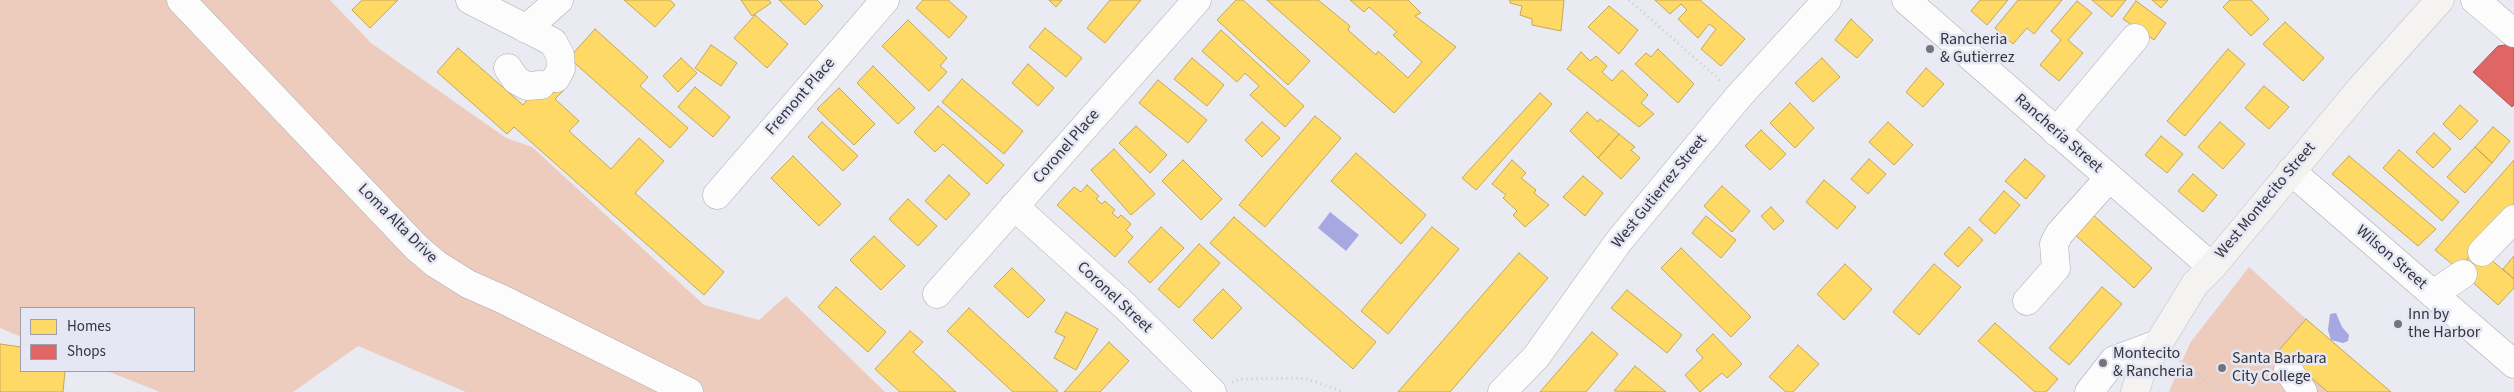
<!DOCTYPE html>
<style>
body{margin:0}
#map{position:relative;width:2514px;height:392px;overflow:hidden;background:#eaeaf2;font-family:"Source Sans 3",sans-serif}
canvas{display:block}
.legend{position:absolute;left:20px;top:307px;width:175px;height:65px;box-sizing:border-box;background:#e6e7f5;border:1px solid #9f9faa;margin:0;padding:6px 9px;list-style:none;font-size:15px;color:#34343a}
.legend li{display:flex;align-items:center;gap:10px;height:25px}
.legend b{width:25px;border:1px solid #9f9faa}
</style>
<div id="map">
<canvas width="2514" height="392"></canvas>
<ul class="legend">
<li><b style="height:14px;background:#ffd966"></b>Homes</li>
<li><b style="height:14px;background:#e06666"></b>Shops</li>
</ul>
</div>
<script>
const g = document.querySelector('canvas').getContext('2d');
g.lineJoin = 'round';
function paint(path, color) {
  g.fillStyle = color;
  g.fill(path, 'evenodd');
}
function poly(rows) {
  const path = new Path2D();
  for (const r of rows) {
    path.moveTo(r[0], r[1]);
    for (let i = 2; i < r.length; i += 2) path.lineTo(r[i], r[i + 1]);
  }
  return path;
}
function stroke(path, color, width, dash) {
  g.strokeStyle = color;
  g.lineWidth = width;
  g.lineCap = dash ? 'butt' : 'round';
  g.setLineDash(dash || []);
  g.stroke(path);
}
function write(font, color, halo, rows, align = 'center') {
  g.font = font + ' "Source Sans 3",sans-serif';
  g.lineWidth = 5;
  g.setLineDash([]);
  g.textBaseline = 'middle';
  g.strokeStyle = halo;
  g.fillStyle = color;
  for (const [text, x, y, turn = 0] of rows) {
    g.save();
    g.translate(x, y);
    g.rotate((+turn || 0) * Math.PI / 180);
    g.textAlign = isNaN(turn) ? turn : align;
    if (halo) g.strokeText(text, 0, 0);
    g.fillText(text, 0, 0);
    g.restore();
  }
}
const green = poly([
 [0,0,330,0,371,43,506,138,532,147,704,305,759,320,786,296,885,392,466,392,358,346,293,392,160,392,107,371,194,371,194,308,21,308,21,337,0,328],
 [2249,267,2306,319,2391,392,2169,392,2190,343]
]);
const water = poly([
 [1330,212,1359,235,1346,251,1318,228],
 [2336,313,2342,327,2349,335,2348,341,2343,343,2331,340,2328,330,2330,314]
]);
const homes = poly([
 [362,0,398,0,370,28,352,10,362,0],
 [624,0,670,0,675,5,655,27,624,0],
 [741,0,769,0,771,3,752,16,741,0],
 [779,0,817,0,823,6,805,25,779,0],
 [923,0,948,0,967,17,949,38,916,8,923,0],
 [1049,0,1062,0,1056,7,1049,0],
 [1110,0,1141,0,1105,43,1087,28,1110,0],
 [1236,0,1243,0,1310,61,1288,85,1217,20,1236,0],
 [1267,0,1318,0,1350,26,1348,30,1376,55,1378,51,1408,78,1422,62,1393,35,1397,32,1369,7,1364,12,1350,0,1408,0,1421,13,1415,16,1456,47,1394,113,1267,0],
 [1510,0,1564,0,1561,31,1532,25,1532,19,1520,15,1522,6,1510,3,1510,0],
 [1655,0,1700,0,1745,39,1721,66,1701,49,1716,29,1709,24,1698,38,1678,19,1687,10,1681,4,1670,14,1655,0],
 [1980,0,2008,0,1987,25,1971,11,1980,0],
 [2018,0,2062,0,2034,34,2027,28,2013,44,1995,28,2018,0],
 [2092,0,2126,0,2112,17,2092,0],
 [2152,0,2168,0,2161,8,2152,0],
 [2230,0,2251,0,2269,19,2251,36,2223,7,2230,0],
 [2077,1,2092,13,2068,40,2083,53,2059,81,2040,65,2061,40,2051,31,2077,1],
 [2136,1,2166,23,2154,40,2123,19,2136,1],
 [1609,6,1638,30,1619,54,1588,27,1609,6],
 [755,15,788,44,767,68,734,38,755,15],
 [1851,19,1873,40,1857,58,1835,40,1851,19],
 [908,20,947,58,940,66,947,72,929,91,882,46,908,20],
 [2285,22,2324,58,2303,81,2263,44,2285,22],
 [1045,28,1082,58,1066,77,1029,47,1045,28],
 [595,29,648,77,640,86,688,128,670,148,569,58,595,29],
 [1221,30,1304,106,1285,127,1250,95,1259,86,1245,73,1237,82,1202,51,1221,30],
 [711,45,737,63,721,86,695,68,711,45],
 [458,48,523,105,531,95,536,100,554,81,564,90,555,99,579,121,569,131,611,169,639,138,664,161,635,193,724,272,704,295,514,127,507,134,437,72,458,48],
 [1658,49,1694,84,1678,103,1635,64,1646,53,1651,57,1658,49],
 [2228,49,2245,64,2185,136,2167,121,2228,49],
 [1581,52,1590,61,1596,56,1607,66,1602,72,1612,81,1622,70,1648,95,1641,103,1654,114,1639,127,1567,69,1581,52],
 [681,58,697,73,678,92,663,76,681,58],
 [1192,58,1224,85,1207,106,1174,79,1192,58],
 [1822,58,1840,77,1813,102,1795,83,1822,58],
 [1028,64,1054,88,1038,106,1012,83,1028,64],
 [873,66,915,108,898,124,857,83,873,66],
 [1926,68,1944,84,1923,107,1906,92,1926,68],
 [962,79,1023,131,1004,154,942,102,962,79],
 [1158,80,1207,120,1188,143,1139,103,1158,80],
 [2264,86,2289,107,2269,129,2245,108,2264,86],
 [695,87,730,117,713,137,678,107,695,87],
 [839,88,875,124,854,145,817,109,839,88],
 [1540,93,1552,104,1476,190,1462,178,1540,93],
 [1790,103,1814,128,1795,148,1770,123,1790,103],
 [2460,105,2478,121,2460,140,2443,124,2460,105],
 [938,106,1004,165,987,184,943,144,935,152,914,132,938,106],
 [1587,112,1598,122,1600,119,1619,134,1598,158,1570,131,1587,112],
 [1315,116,1341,138,1265,227,1239,205,1315,116],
 [822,122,858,156,843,171,808,137,822,122],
 [1262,122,1280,138,1262,157,1245,140,1262,122],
 [1888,122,1913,145,1894,165,1869,142,1888,122],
 [2220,122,2245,144,2223,169,2198,147,2220,122],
 [1136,126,1167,155,1150,173,1119,143,1136,126],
 [2493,127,2510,141,2492,163,2475,147,2493,127],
 [1761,130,1786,154,1770,170,1745,146,1761,130],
 [2434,133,2451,149,2433,168,2416,152,2434,133],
 [1619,134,1635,147,1631,150,1640,158,1621,179,1598,158,1619,134],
 [2161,136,2183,154,2167,173,2145,155,2161,136],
 [2475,147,2492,163,2465,193,2447,177,2475,147],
 [1114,149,1155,194,1131,215,1091,170,1114,149],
 [2399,150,2459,202,2442,221,2383,168,2399,150],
 [1356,153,1426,215,1401,244,1331,181,1356,153],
 [793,156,841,204,819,226,771,178,793,156],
 [2349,156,2436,229,2418,246,2332,174,2349,156],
 [1869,159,1886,174,1868,194,1851,179,1869,159],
 [2025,159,2045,176,2026,199,2005,181,2025,159],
 [1183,160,1222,199,1201,220,1162,181,1183,160],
 [1512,160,1526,173,1521,178,1536,190,1534,193,1549,205,1525,227,1513,215,1517,211,1503,198,1506,195,1492,184,1512,160],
 [2514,160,2514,206,2458,269,2435,250,2514,160],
 [2193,174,2217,195,2203,212,2178,191,2193,174],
 [949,175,970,194,946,220,925,201,949,175],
 [1583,176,1603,193,1585,216,1563,197,1583,176],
 [1824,180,1856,207,1837,229,1806,202,1824,180],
 [1087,185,1099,196,1096,199,1102,204,1105,201,1115,210,1112,213,1118,218,1121,215,1131,224,1126,230,1133,237,1115,257,1057,205,1074,187,1081,192,1087,185],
 [1722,186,1750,211,1732,232,1704,206,1722,186],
 [2004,191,2020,205,1995,234,1979,220,2004,191],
 [908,199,937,226,918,246,889,219,908,199],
 [1771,207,1784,221,1774,230,1761,216,1771,207],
 [2091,213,2152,268,2134,288,2073,233,2091,213],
 [1706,216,1736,240,1721,258,1692,233,1706,216],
 [1234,217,1376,342,1353,369,1210,243,1234,217],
 [1161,227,1184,248,1150,283,1128,262,1161,227],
 [1432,227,1459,249,1388,334,1361,311,1432,227],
 [1969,227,1983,240,1958,267,1944,254,1969,227],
 [874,236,905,266,881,290,850,260,874,236],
 [1199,244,1220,263,1179,308,1158,289,1199,244],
 [1681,248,1751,317,1731,337,1661,268,1681,248],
 [2477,248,2514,279,2514,288,2498,305,2458,269,2477,248],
 [1519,253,1548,278,1450,392,1398,392,1519,253],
 [2514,256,2514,279,2503,269,2514,256],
 [1845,264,1872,289,1844,320,1817,294,1845,264],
 [1934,264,1961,287,1919,335,1893,312,1934,264],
 [1012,268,1045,300,1028,318,994,286,1012,268],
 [836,287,886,332,868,352,818,307,836,287],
 [2102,287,2122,304,2069,365,2049,348,2102,287],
 [1223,289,1242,308,1212,339,1193,320,1223,289],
 [1627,290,1682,335,1667,353,1611,308,1627,290],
 [969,308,1058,391,1056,392,1013,392,947,331,969,308],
 [1066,312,1098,329,1076,370,1054,358,1065,337,1055,332,1066,312],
 [2306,319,2391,392,2328,392,2279,350,2306,319],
 [1995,323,2058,379,2046,392,2035,392,1978,341,1995,323],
 [910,331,923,342,913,352,956,392,900,392,875,369,910,331],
 [1592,332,1618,354,1586,392,1540,392,1592,332],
 [1713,334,1742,364,1727,378,1722,373,1700,392,1685,375,1703,358,1696,350,1713,334],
 [1109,342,1129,361,1100,392,1064,392,1109,342],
 [0,344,21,347,21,371,65,371,63,392,0,392,0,344],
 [1798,345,1819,364,1793,392,1786,392,1769,377,1798,345],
 [1635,366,1666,392,1614,391,1635,366]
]);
const shops = poly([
 [2512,44,2514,46,2514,105,2512,107,2473,72,2498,46,2512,44]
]);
const path = poly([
 [1629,0,1722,82],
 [2176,358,2222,392],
 [2199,373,2201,392],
 [1232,382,1240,379,1296,378,1308,379,1343,392]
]);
const minor = poly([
 [181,0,417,248,436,264,468,284,502,299,689,392],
 [470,0,553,42,560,55,561,69,556,78],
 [1906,0,2212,267],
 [2475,0,2514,33],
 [526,29,559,0],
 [508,68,516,80,527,86,541,85],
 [2056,132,2135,38],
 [2291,171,2514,364],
 [717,195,885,0],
 [1014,206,1125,306,1212,392],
 [2482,252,2514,219],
 [937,294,1197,0],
 [2433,294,2463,274],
 [2027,301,2056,268,2054,244,2059,234,2109,178],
 [2288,370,2303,392],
 [1502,392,1536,357,1619,241,1739,96,1827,0],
 [2089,392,2114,360,2157,344]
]);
const major = poly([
 [2135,392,2141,372,2195,284,2212,267,2361,88,2440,0]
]);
const markers = [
 [1930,49,5,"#74747a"],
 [2398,324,5,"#74747a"],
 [2103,363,5,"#74747a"],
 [2222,368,5,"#74747a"]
];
const poiNames = [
 ["Rancheria",1940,40],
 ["& Gutierrez",1940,58],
 ["Inn by",2408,315],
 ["the Harbor",2408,333],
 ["Montecito",2113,354],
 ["& Rancheria",2113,372],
 ["Santa Barbara",2232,359],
 ["City College",2232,377]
];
const streetNames = [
 ["Fremont Place",801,97,-49],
 ["Rancheria Street",2058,134,41],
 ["Coronel Place",1067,147,-49],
 ["West Gutierrez Street",1660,192,-51],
 ["West Montecito Street",2266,201,-50],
 ["Loma Alta Drive",397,224,45],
 ["Wilson Street",2391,258,41],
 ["Coronel Street",1114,298,43]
];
paint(green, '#edccbe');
paint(water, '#a7a8e1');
paint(homes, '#ffd966');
stroke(homes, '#c2a859', 1);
paint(shops, '#e06666');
stroke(shops, '#ac5759', 1);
stroke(minor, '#aaabb1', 29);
stroke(major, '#c2bdbf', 29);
stroke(path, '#cbcbce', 3, [1, 4]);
stroke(minor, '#fcfcfd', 28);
stroke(major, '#f5f2f2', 28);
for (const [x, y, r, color] of markers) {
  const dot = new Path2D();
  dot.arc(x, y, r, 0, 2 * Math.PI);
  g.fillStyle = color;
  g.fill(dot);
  stroke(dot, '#e6e7f5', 2);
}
write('16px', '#34343a', '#e6e7f5', poiNames, 'left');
write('16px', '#34343a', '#e6e7f5', streetNames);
</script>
